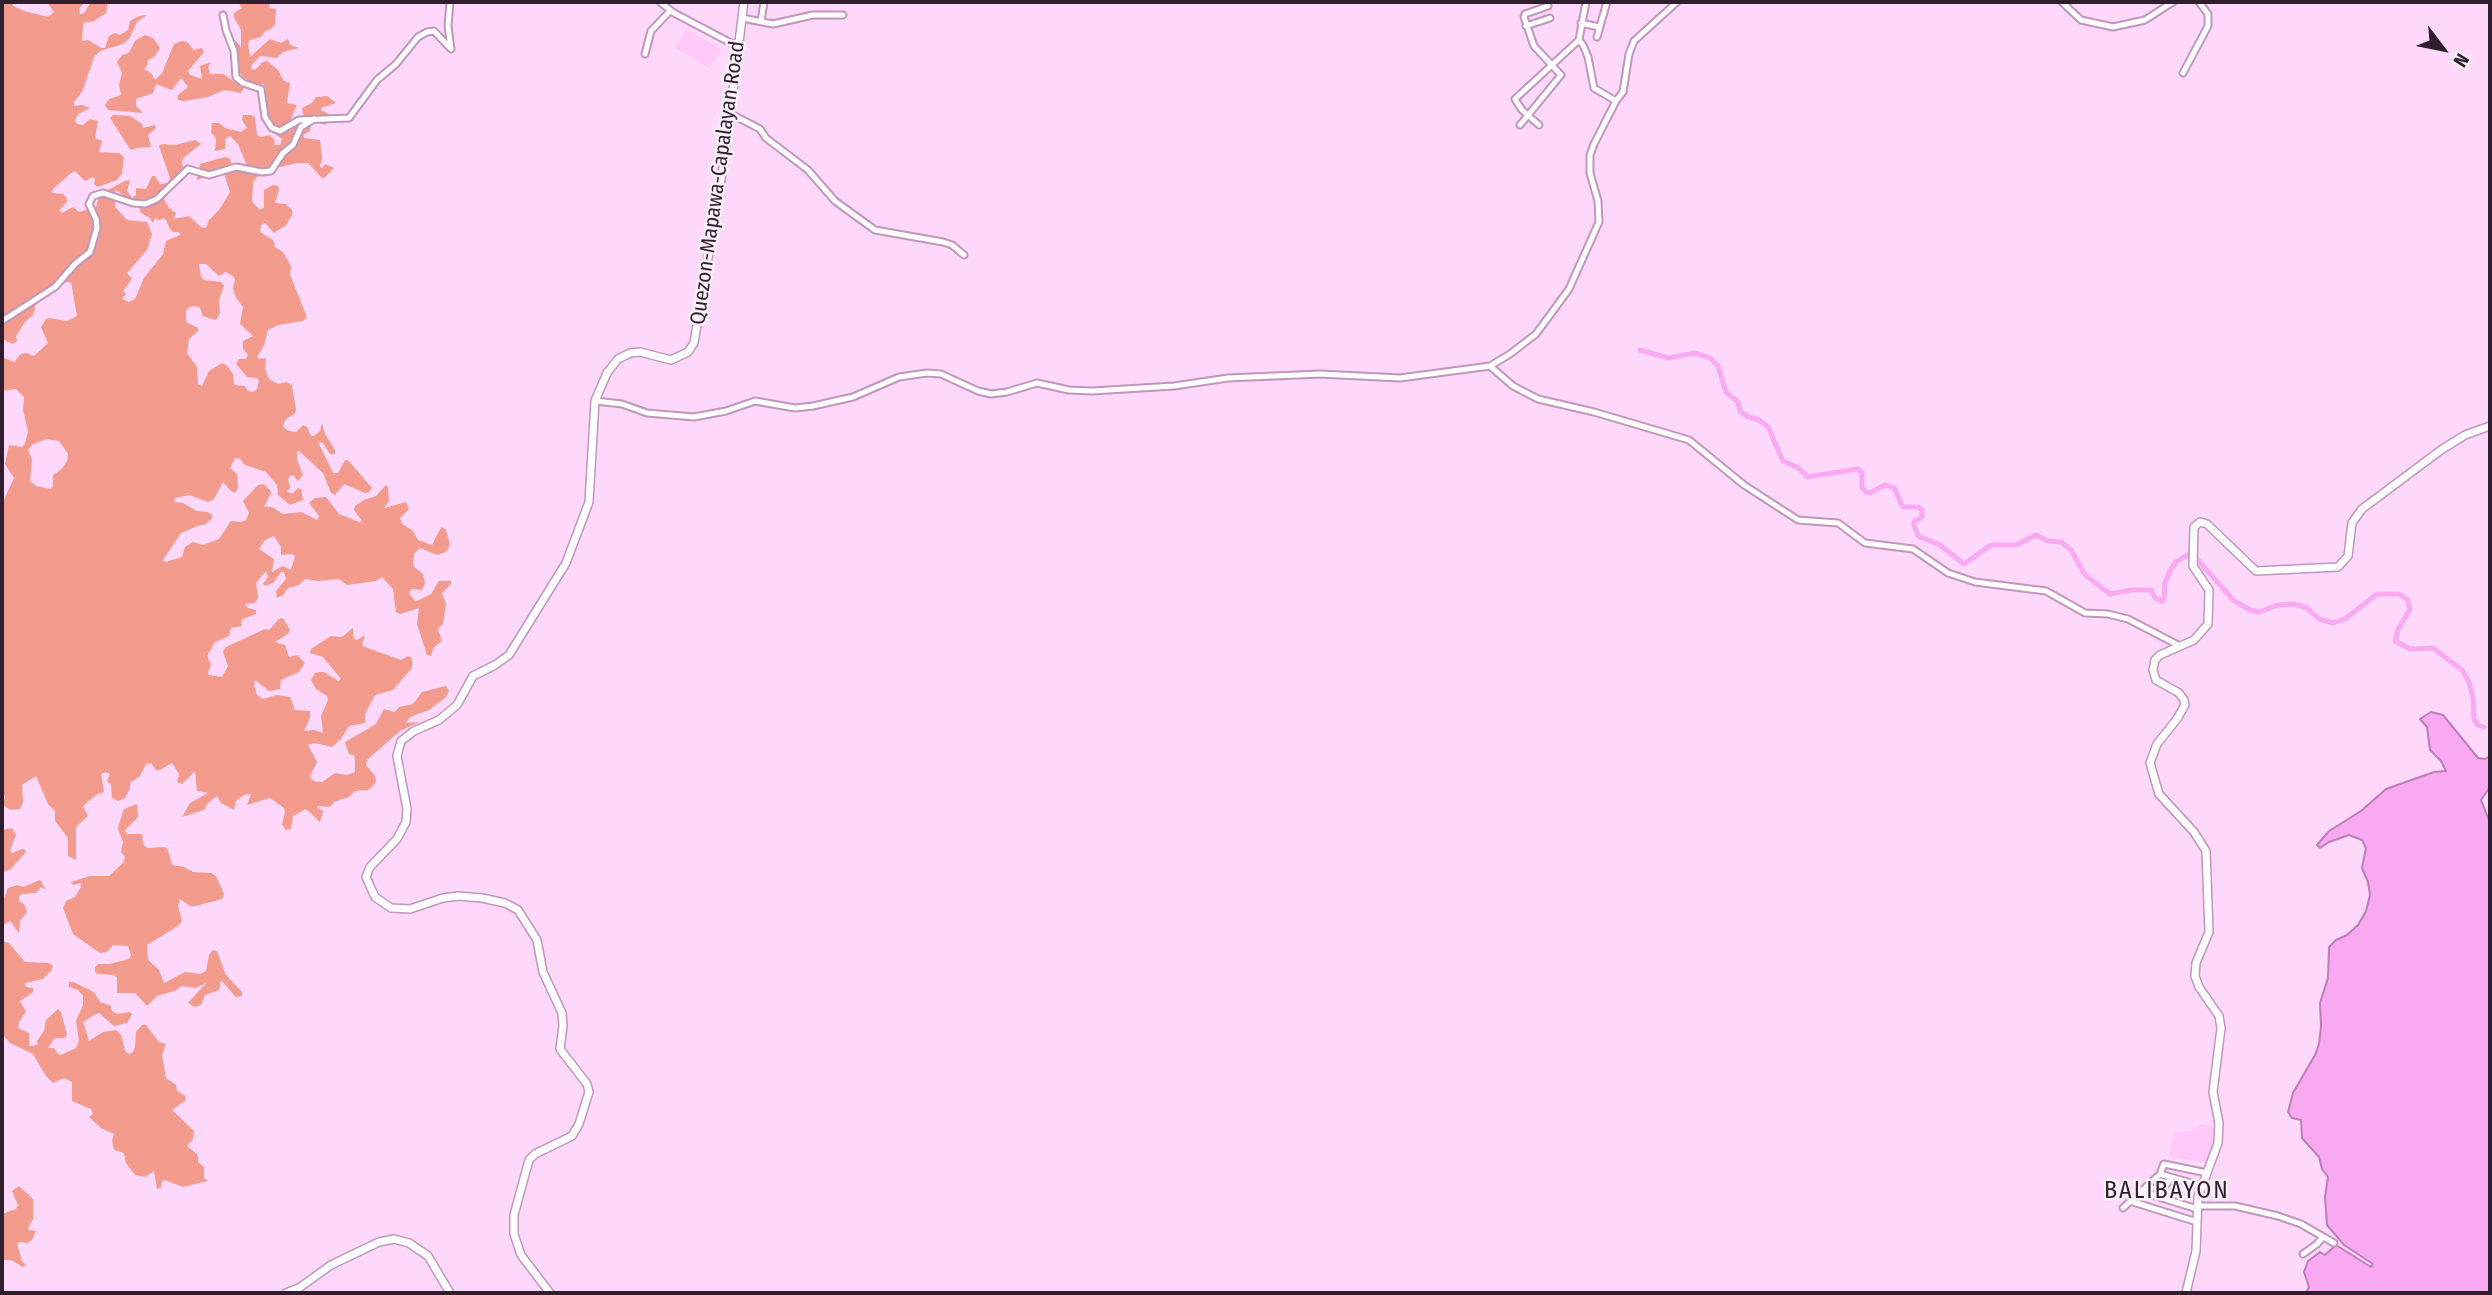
<!DOCTYPE html>
<style>
body{margin:0}
#map{position:relative;width:2492px;height:1295px;overflow:hidden;background:#fed8fa;font-family:"Fira Sans Condensed",sans-serif}
canvas{display:block}
.frame{position:absolute;inset:0;border:4px solid #2f1e2d;pointer-events:none}
.north{position:absolute;left:2408px;top:14px;width:70px;height:70px;-webkit-text-stroke:5px #f9f0f8;paint-order:stroke;rotate:122deg;font-size:19px;font-weight:700;line-height:28px;text-align:center;color:#2f1e2d}
.north::after{content:'';display:block;margin:auto;width:24px;height:32px;background:#2f1e2d;clip-path:polygon(50% 0,100% 100%,50% 72%,0 100%)}
</style>
<div id="map">
<canvas width="2492" height="1295"></canvas>
<div class="frame"></div>
<div class="north">N</div>
</div>
<script>
const g = document.querySelector('canvas').getContext('2d');
g.lineJoin = 'round';
function paint(path, color) {
  g.fillStyle = color;
  g.fill(path, 'evenodd');
}
function poly(rows) {
  const path = new Path2D();
  for (const r of rows) {
    path.moveTo(r[0], r[1]);
    for (let i = 2; i < r.length; i += 2) path.lineTo(r[i], r[i + 1]);
  }
  return path;
}
function stroke(path, color, width, dash) {
  g.strokeStyle = color;
  g.lineWidth = width;
  g.lineCap = dash ? 'butt' : 'round';
  g.setLineDash(dash || []);
  g.stroke(path);
}
function write(font, color, halo, rows, align = 'center') {
  g.font = font + ' "Fira Sans Condensed",sans-serif';
  g.lineWidth = 5;
  g.setLineDash([]);
  g.textBaseline = 'middle';
  g.strokeStyle = halo;
  g.fillStyle = color;
  for (const [text, x, y, turn = 0] of rows) {
    g.save();
    g.translate(x, y);
    g.rotate((+turn || 0) * Math.PI / 180);
    g.textAlign = isNaN(turn) ? turn : align;
    if (halo) g.strokeText(text, 0, 0);
    g.fillText(text, 0, 0);
    g.restore();
  }
}
const built = poly([
 [686,29,721,49,709,68,676,48],
 [2200,1124,2215,1127,2215,1141,2207,1163,2169,1156,2175,1132,2190,1131]
]);
const green = poly([
 [2,2,12,2,13,6,24,11,48,17,54,12,47,2,85,2,79,9,80,14,84,13,91,2,108,2,106,13,94,21,83,23,83,27,82,41,88,40,101,48,105,48,109,36,115,33,120,35,128,30,130,21,139,16,147,15,137,22,129,39,123,44,100,51,94,57,83,90,74,102,74,106,82,105,90,108,78,114,75,121,77,124,83,125,90,119,98,121,95,138,102,141,99,152,119,153,124,157,122,173,117,180,98,187,94,184,95,179,93,177,85,181,75,171,70,174,53,189,52,193,63,194,66,197,67,202,59,211,62,213,73,207,79,212,96,208,98,199,104,192,125,181,130,180,127,191,132,198,136,195,136,188,146,189,152,176,155,176,160,184,168,183,170,178,159,146,162,144,175,145,195,140,201,144,183,158,182,163,185,172,164,199,169,208,176,213,174,219,189,216,201,227,206,228,209,220,219,210,230,192,223,170,197,180,200,164,225,157,230,158,231,163,236,166,244,167,246,163,238,144,230,136,225,139,225,149,215,151,216,139,211,132,212,123,219,123,225,128,241,132,247,128,242,120,243,115,251,115,255,117,257,135,261,137,270,135,275,140,274,145,280,145,282,139,275,134,266,114,264,99,266,89,263,84,254,85,242,76,235,65,232,37,241,47,241,30,234,17,234,13,242,8,238,2,269,2,269,8,276,9,275,24,271,29,265,31,261,37,250,40,248,44,250,57,270,39,281,43,288,39,290,45,299,48,283,52,277,58,260,56,251,66,251,69,255,70,263,62,267,61,278,70,284,81,290,83,287,103,297,105,291,119,293,122,304,118,302,108,312,103,316,97,327,96,336,103,321,108,321,110,330,115,329,121,325,125,316,121,311,123,310,131,303,135,304,138,320,140,322,158,320,167,322,168,325,164,334,168,323,179,308,163,297,163,271,169,256,178,253,183,252,201,257,207,261,210,264,207,264,190,273,185,278,186,279,190,275,203,286,204,292,210,292,215,286,225,274,233,265,223,261,225,260,232,273,240,275,247,283,252,291,266,290,275,307,317,303,321,278,325,268,330,264,345,257,357,259,359,266,358,265,369,269,379,278,384,286,382,292,385,296,410,295,413,285,420,283,427,289,431,296,432,303,425,307,427,311,436,314,436,320,431,322,423,325,434,335,450,335,454,330,454,323,443,318,442,333,473,338,473,345,460,348,460,372,488,369,492,365,493,344,484,335,495,331,493,323,473,299,451,297,452,297,460,303,475,298,481,293,475,290,476,288,479,290,488,287,491,292,494,298,488,301,489,303,500,290,505,278,495,277,485,266,472,245,465,240,459,235,458,230,468,237,474,238,488,236,492,232,492,223,482,214,499,208,502,189,495,175,498,174,502,183,503,197,511,208,512,212,515,212,519,204,525,200,525,181,533,163,560,165,562,182,557,185,547,193,542,203,545,219,539,231,521,241,522,246,520,249,513,243,501,258,485,263,484,270,490,271,493,264,507,272,507,283,514,301,512,317,520,319,516,309,503,315,498,326,497,339,514,359,522,362,521,354,510,355,506,364,500,376,496,386,485,388,487,389,501,384,508,406,502,409,509,400,518,402,524,412,530,418,540,432,545,439,531,442,527,446,530,450,545,446,552,437,555,420,548,414,554,413,566,423,574,425,583,422,590,411,589,409,593,414,600,417,601,431,594,439,581,451,581,451,584,442,593,446,604,443,624,438,629,442,641,434,647,431,656,427,655,417,624,419,608,400,614,396,612,393,589,382,577,376,581,347,585,339,579,318,581,305,579,299,585,288,588,283,595,277,598,276,591,286,579,284,572,281,572,273,583,265,586,263,584,268,577,266,571,256,583,258,598,255,603,245,604,248,608,256,610,256,614,243,619,241,622,242,626,231,628,229,636,215,642,207,656,211,665,208,672,209,675,222,677,228,666,223,652,226,647,265,629,269,630,279,619,283,618,290,630,289,633,275,642,285,645,289,657,297,655,305,663,299,672,281,680,280,689,269,691,255,680,254,685,257,695,263,699,277,695,290,697,295,710,310,711,310,718,304,731,314,730,323,733,321,716,328,700,327,696,316,689,311,680,315,673,319,672,324,672,338,681,341,679,323,657,310,653,311,649,331,636,342,637,353,628,353,638,357,640,365,635,362,645,365,647,401,660,408,656,412,658,412,668,393,690,375,695,365,714,365,723,349,726,341,739,332,747,315,743,308,745,317,762,310,776,312,780,317,782,322,782,335,773,347,775,355,772,355,756,349,754,345,742,376,724,384,709,395,712,399,707,413,704,422,692,446,686,449,691,446,697,429,710,410,717,406,723,419,722,400,731,367,760,366,765,375,776,376,781,373,786,368,790,355,791,349,797,334,802,330,807,318,806,317,808,323,811,320,822,306,809,293,816,291,829,286,830,282,825,285,812,284,808,270,798,247,805,251,794,244,795,236,801,234,810,221,803,217,796,208,803,204,810,182,817,190,803,208,793,197,791,195,771,182,784,177,782,179,774,172,763,160,770,156,770,151,763,146,764,140,776,130,783,130,788,125,798,118,801,112,798,111,785,107,781,110,774,106,772,101,774,104,792,96,795,83,806,88,816,76,827,76,860,68,856,68,838,55,821,55,811,48,804,36,776,22,785,23,802,20,809,10,810,3,805,5,796,2,795,2,504,14,478,5,464,9,445,22,447,25,444,28,431,23,410,24,397,16,389,2,391,2,357,14,362,21,354,26,353,34,356,48,343,41,327,46,319,50,318,67,321,77,316,71,282,66,282,45,297,37,300,33,315,25,322,16,336,17,341,13,344,2,339],
 [116,190,139,207,141,213,150,218,153,223,155,218,159,220,165,218,170,229,173,232,179,232,180,235,166,241,163,254,144,278,135,299,129,302,122,299,126,294,123,291,132,279,127,273,147,250,152,234,147,222,127,220,115,207,115,192],
 [199,264,206,264,219,276,226,272,234,277,235,281,233,288,236,298,243,307,240,324,253,336,243,341,243,349,248,355,246,359,239,359,236,364,247,377,257,378,259,381,257,389,253,392,248,391,245,386,234,385,233,374,227,366,222,363,209,371,202,386,198,384,197,367,187,353,189,339,198,331,198,328,186,322,186,311,189,307,196,306,200,308,203,316,216,320,220,313,219,300,224,286,221,282,204,280,201,277],
 [47,439,59,441,68,454,68,459,62,469,53,475,53,486,51,489,36,486,30,481,32,459,28,450,33,444],
 [274,536,281,547,281,555,292,554,295,556,291,570,283,566,272,572,274,559,259,549,265,540],
 [145,35,153,38,160,48,155,56,148,60,147,66,144,69,151,73,155,80,162,73,174,44,182,41,187,42,194,50,202,48,204,52,188,71,190,75,202,79,200,66,211,62,208,67,210,74,223,74,244,88,241,93,224,90,208,97,184,101,178,100,178,95,188,87,181,78,172,90,156,84,153,93,136,99,136,106,143,113,108,110,105,105,109,99,121,95,119,85,122,73,117,62,122,55,129,53,135,41],
 [113,115,130,116,142,124,143,128,155,125,156,128,148,135,151,147,136,148,133,150,130,149,110,118],
 [137,804,138,817,125,830,127,834,142,834,143,844,147,848,165,847,168,850,172,865,184,867,193,872,211,873,216,876,224,894,222,899,196,906,190,906,180,899,178,906,182,921,178,926,147,945,148,960,159,970,164,983,185,972,200,974,206,971,209,955,213,950,217,951,226,975,242,992,242,996,236,997,221,980,219,990,205,995,201,1005,195,1007,188,1003,206,983,196,988,181,986,177,990,157,996,147,1006,135,993,117,993,117,978,114,975,98,974,95,972,95,967,98,964,109,964,129,959,131,955,128,946,113,945,107,952,100,953,73,934,63,908,66,901,75,897,81,887,81,883,73,885,71,882,90,876,109,876,124,862,125,857,121,852,123,842,118,829,119,824,124,809],
 [12,828,16,835,10,850,12,853,22,849,25,850,25,853,11,869,2,873,2,830],
 [40,880,46,890,41,887,36,893,22,894,19,896,19,901,24,904,27,912,20,921,19,933,10,921,2,926,2,903,8,888,17,885,23,887],
 [2,941,9,943,25,962,49,963,53,966,51,971,43,979,25,983,26,987,33,988,33,992,20,1001,26,1012,19,1022,18,1028,29,1033,29,1046,38,1045,37,1041,44,1031,46,1020,58,1009,61,1012,67,1035,64,1038,55,1038,48,1048,54,1048,58,1054,61,1055,76,1048,79,1041,76,1021,83,1005,83,996,78,990,69,987,69,982,73,982,94,992,100,1002,111,1006,112,1011,117,1014,129,1012,132,1014,127,1023,114,1026,99,1013,94,1015,83,1022,89,1041,103,1032,116,1030,121,1035,125,1051,129,1054,133,1052,135,1047,136,1032,142,1025,146,1025,159,1042,166,1044,162,1055,166,1078,176,1085,177,1091,185,1096,186,1100,172,1110,194,1131,193,1139,187,1146,198,1155,198,1162,204,1167,204,1178,208,1181,183,1187,165,1180,162,1181,161,1188,157,1189,154,1171,145,1177,135,1175,126,1163,124,1153,114,1150,112,1140,114,1134,101,1128,89,1117,93,1114,91,1109,72,1101,72,1082,64,1078,53,1083,46,1076,33,1054,10,1043,2,1034],
 [19,1186,33,1199,33,1219,28,1228,29,1230,36,1231,32,1240,27,1243,19,1242,17,1244,22,1261,26,1265,23,1267,11,1260,2,1260,2,1214,16,1209,18,1205,12,1191]
]);
const water = poly([
 [2431,712,2443,715,2478,758,2485,759,2490,756,2490,787,2481,800,2490,823,2490,1293,2306,1293,2309,1287,2304,1272,2308,1261,2320,1252,2325,1255,2336,1245,2371,1267,2373,1264,2344,1245,2327,1225,2325,1197,2328,1177,2322,1169,2319,1157,2302,1138,2301,1120,2292,1118,2288,1112,2293,1093,2315,1055,2319,1044,2321,1026,2320,1003,2328,978,2329,947,2336,940,2347,935,2358,925,2366,911,2370,895,2368,882,2362,868,2366,848,2362,840,2349,835,2329,842,2320,848,2317,845,2329,831,2361,811,2386,789,2434,772,2446,771,2441,761,2430,750,2427,727,2420,719,2431,712]
]);
const river = poly([
 [1640,350,1668,358,1695,353,1710,358,1718,366,1726,392,1738,402,1740,411,1748,417,1759,420,1768,427,1783,461,1799,468,1807,477,1858,469,1862,472,1862,488,1866,492,1870,493,1885,485,1894,488,1903,507,1918,507,1922,510,1922,517,1914,522,1914,525,1918,536,1940,545,1964,564,1991,545,2016,545,2036,535,2048,541,2061,542,2071,550,2085,575,2110,594,2132,590,2151,590,2155,598,2162,601,2164,598,2165,583,2170,571,2176,562,2187,555,2196,558,2234,601,2250,610,2259,612,2278,605,2294,604,2307,608,2319,619,2333,623,2345,619,2377,594,2399,594,2407,599,2410,609,2398,630,2395,641,2410,649,2433,648,2462,670,2468,680,2473,696,2474,719,2478,725,2484,727]
]);
const minor = poly([
 [660,2,674,13,731,43,739,45],
 [1677,2,1634,41,1629,54,1623,92,1616,101,1594,144,1590,155,1590,173,1598,201,1599,222,1569,289,1536,334,1510,354,1490,366,1513,386,1538,399,1594,412,1689,440,1744,485,1798,520,1838,523,1865,543,1913,549,1948,573,1975,582,2046,591,2085,613,2108,614,2128,619,2180,646],
 [2062,2,2081,20,2113,27,2145,20,2173,2],
 [223,15,226,30,234,51,236,77,243,83,261,89,265,117,272,128,280,131,299,120,349,118,377,80,396,64,418,37,427,32,434,31,451,49,448,26,450,2],
 [742,18,773,24,813,15,843,15],
 [761,21,764,2],
 [1581,23,1599,27],
 [1526,26,1550,18],
 [1597,37,1607,2],
 [1579,40,1583,45,1588,57,1594,88,1616,101],
 [645,54,651,31,670,11],
 [2183,73,2208,26,2208,14,2199,2],
 [731,114,760,129,766,138,808,170,835,201,875,230,943,242,952,245,964,255],
 [1520,125,1561,75,1534,46,1524,17,1525,14,1548,6],
 [1539,125,1522,110,1515,99,1579,40,1586,2],
 [2,321,55,287,76,263,90,252,97,228,96,219,89,204,93,196,103,193,133,203,145,204,157,199,188,169,209,175,236,167,262,172,271,171,283,153,293,145,301,127,314,119],
 [595,401,622,404,647,413,694,417,726,411,755,401,795,408,813,406,853,397,899,377,927,373,941,374,978,391,991,394,1007,392,1037,383,1069,390,1092,391,1174,386,1228,378,1320,374,1400,378,1490,366],
 [2160,1174,2202,1186],
 [2140,1191,2197,1209],
 [2155,1196,2172,1178],
 [2130,1201,2197,1222],
 [2197,1206,2235,1206,2278,1216,2301,1224,2334,1243],
 [2123,1208,2160,1174,2164,1164,2207,1173],
 [2303,1254,2317,1244,2323,1237]
]);
const major = poly([
 [286,1293,299,1288,331,1265,379,1242,394,1239,409,1243,428,1256,450,1293],
 [550,1293,521,1255,514,1234,514,1215,529,1160,535,1154,572,1136,579,1124,589,1092,587,1084,560,1049,563,1026,562,1013,543,972,537,940,518,910,505,903,482,898,458,896,443,898,410,909,391,908,375,897,366,877,370,867,397,839,406,822,407,809,397,756,401,741,414,731,439,720,457,705,473,676,495,665,509,655,566,563,589,502,595,401,607,373,618,359,630,353,640,352,671,360,688,352,694,343,725,155,744,2],
 [2186,1293,2196,1251,2198,1197,2218,1143,2219,1123,2213,1092,2221,1028,2219,1016,2199,987,2195,976,2196,963,2209,932,2206,851,2194,832,2159,794,2150,763,2157,744,2177,719,2185,705,2184,700,2179,693,2156,680,2153,670,2155,660,2160,655,2194,640,2208,624,2209,590,2193,566,2194,527,2200,522,2207,524,2256,571,2338,567,2348,556,2352,523,2362,509,2441,450,2465,435,2490,426]
]);
const streetNames = [
 ["Quezon-Mapawa-Capalayan Road",718,183,-82]
];
const quarterNames = [
 ["BALIBAYON",2167,1191]
];
paint(built, '#fec8f8');
paint(green, '#f29b8c');
paint(water, '#f8a9f1');
stroke(water, '#bc7fb6', 2);
stroke(river, '#f8a9f1', 5);
stroke(minor, '#c295bd', 9);
stroke(major, '#c295bd', 10);
stroke(minor, '#fff', 5);
stroke(major, '#fff', 7);
write('21px', '#2f1e2d', '#f9f0f8', streetNames);
g.letterSpacing = '2px';
write('24px', '#2f1e2d', '#f9f0f8', quarterNames);
g.letterSpacing = '0px';
</script>
